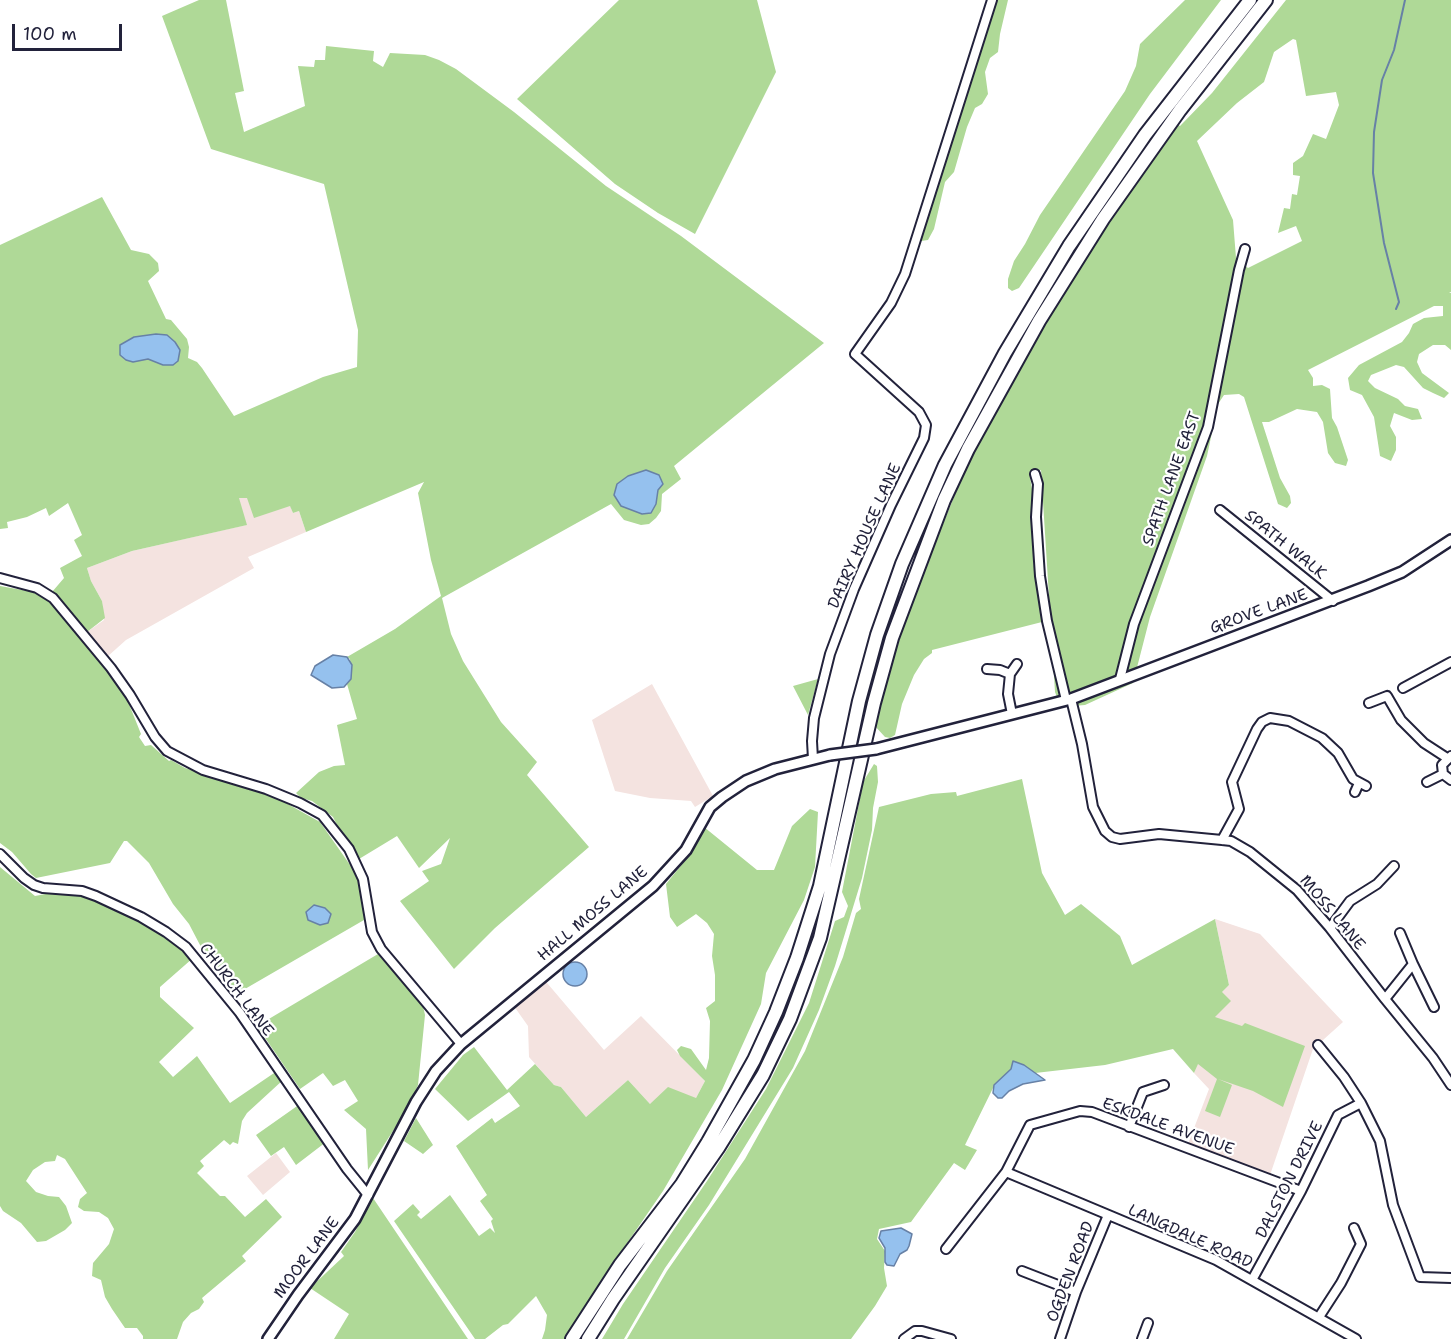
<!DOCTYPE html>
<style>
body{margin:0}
#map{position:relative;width:1451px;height:1339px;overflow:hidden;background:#fff;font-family:"Shantell Sans",sans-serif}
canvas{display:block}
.scale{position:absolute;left:12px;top:24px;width:110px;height:27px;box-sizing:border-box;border:3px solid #22223b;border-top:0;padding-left:8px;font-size:18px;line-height:21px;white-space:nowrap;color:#22223b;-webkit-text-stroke:4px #fff;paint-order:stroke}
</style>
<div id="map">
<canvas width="1451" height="1339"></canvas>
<div class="scale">100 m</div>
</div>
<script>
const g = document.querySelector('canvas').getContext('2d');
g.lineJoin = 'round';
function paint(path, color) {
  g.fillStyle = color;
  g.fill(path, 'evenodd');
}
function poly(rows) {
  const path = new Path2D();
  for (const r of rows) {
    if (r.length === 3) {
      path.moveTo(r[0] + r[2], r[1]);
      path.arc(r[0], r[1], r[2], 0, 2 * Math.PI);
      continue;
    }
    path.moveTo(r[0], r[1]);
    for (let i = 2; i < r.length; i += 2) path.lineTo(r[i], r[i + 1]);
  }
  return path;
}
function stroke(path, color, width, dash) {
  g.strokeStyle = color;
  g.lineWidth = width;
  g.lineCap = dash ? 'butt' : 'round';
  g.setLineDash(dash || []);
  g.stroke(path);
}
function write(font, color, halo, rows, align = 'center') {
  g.font = font + ' "Shantell Sans",sans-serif';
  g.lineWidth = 4.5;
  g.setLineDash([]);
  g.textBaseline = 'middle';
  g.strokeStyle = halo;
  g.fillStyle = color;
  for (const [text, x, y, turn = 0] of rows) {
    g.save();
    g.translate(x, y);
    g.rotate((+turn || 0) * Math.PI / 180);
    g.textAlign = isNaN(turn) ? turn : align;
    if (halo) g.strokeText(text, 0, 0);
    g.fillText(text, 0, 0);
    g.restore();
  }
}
const built = poly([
 [283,486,293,513,299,511,306,532,248,557,254,568,126,640,107,657,87,632,104,620,102,601,91,581,87,568,132,551,246,525,238,498],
 [652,684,713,796,695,807,691,801,650,798,615,791,592,720],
 [1215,919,1260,934,1343,1022,1313,1049,1269,1178,1186,1149,1209,1089,1194,1073,1215,1017,1222,992,1229,985],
 [542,977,604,1050,641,1016,705,1081,696,1098,650,1104,628,1080,586,1117,561,1087,554,1085,529,1057,528,1026,511,1002],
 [276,1153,290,1172,263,1195,247,1176]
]);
const green = poly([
 [199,0,226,0,244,91,235,93,244,132,305,106,298,66,314,67,315,60,325,60,326,46,374,51,373,61,383,67,390,53,425,55,439,60,456,69,514,112,606,186,681,236,824,343,674,466,681,479,662,494,661,511,656,518,649,524,641,525,624,520,611,504,442,598,451,634,463,661,501,722,537,762,527,775,589,847,495,928,454,969,400,901,429,881,422,871,441,864,450,838,419,868,397,836,359,859,341,833,333,817,312,801,301,798,296,793,319,772,334,766,345,765,337,725,357,719,347,684,351,679,350,659,347,657,395,629,441,596,431,560,418,493,424,482,306,532,299,511,293,513,290,506,254,518,247,498,239,498,247,525,132,551,87,568,91,581,102,601,105,618,87,632,52,592,64,578,60,568,82,556,74,540,82,535,68,503,49,516,46,508,27,517,7,522,8,528,0,529,0,245,102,197,131,250,149,254,158,263,159,271,148,281,166,319,171,320,187,339,189,347,188,358,197,362,202,368,234,416,323,377,357,367,358,330,324,184,211,149,162,16],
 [619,0,757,0,776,72,695,234,658,213,615,184,517,99],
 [997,0,1008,0,1000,34,998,52,990,58,985,72,988,94,982,104,975,108,967,127,954,172,945,182,934,229,928,240,921,241],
 [1185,0,1221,0,1150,94,1019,288,1012,291,1008,288,1008,279,1014,261,1025,244,1040,215,1125,91,1136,66,1140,44],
 [1286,0,1451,0,1451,292,1449,293,1451,293,1451,350,1445,345,1433,345,1419,354,1417,362,1422,373,1449,393,1444,398,1433,393,1423,388,1404,367,1396,365,1371,375,1368,381,1375,388,1398,399,1405,406,1418,409,1422,419,1412,420,1394,413,1390,426,1396,437,1396,450,1391,461,1380,456,1374,417,1362,395,1350,390,1348,378,1359,365,1402,342,1409,333,1413,324,1424,318,1443,316,1443,306,1434,306,1308,370,1313,378,1313,386,1322,385,1330,389,1332,418,1337,427,1348,460,1346,466,1335,463,1328,453,1323,422,1317,412,1297,409,1269,422,1262,422,1280,478,1290,496,1291,503,1287,508,1278,504,1244,397,1239,394,1224,395,1218,404,1207,456,1150,617,1133,683,1085,705,1061,707,1055,692,1041,470,1030,477,1033,495,1033,560,1042,622,932,650,932,653,924,659,914,675,902,704,895,735,890,738,885,737,874,725,889,667,907,613,977,440,1045,320,1093,242,1176,123,1180,126,1212,93],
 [1293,39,1296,40,1306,96,1336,92,1339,105,1326,139,1313,134,1303,156,1293,163,1293,175,1300,176,1297,195,1292,194,1290,209,1284,208,1278,233,1296,226,1302,241,1248,268,1236,258,1233,220,1197,141,1237,103,1264,82,1274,52],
 [0,586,39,593,58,607,125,694,141,734,139,737,145,746,151,745,169,761,171,760,185,768,268,793,320,822,355,872,364,898,364,920,238,993,218,974,213,962,200,945,189,924,173,904,149,863,127,841,124,841,110,863,36,878,31,874,12,852,0,843],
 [818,679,808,715,793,686],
 [874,764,877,766,878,782,873,808,872,830,862,878,835,966,819,1010,793,1068,709,1205,665,1268,624,1339,602,1339,623,1304,707,1181,766,1089,809,1003,835,921,844,917,848,906,842,892,861,793,863,782],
 [1022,779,1042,873,1065,915,1081,904,1120,936,1132,965,1215,919,1229,985,1222,992,1231,1001,1215,1017,1242,1026,1245,1023,1305,1046,1283,1107,1253,1091,1218,1079,1232,1085,1220,1117,1205,1111,1217,1079,1198,1064,1194,1073,1173,1049,1105,1065,1009,1076,993,1088,965,1145,977,1150,965,1170,954,1163,911,1222,879,1229,877,1239,885,1251,884,1268,887,1286,875,1306,851,1339,627,1339,667,1271,745,1159,805,1051,843,957,856,913,861,909,859,899,879,807,931,794,956,792,957,796],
 [810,809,818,812,815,867,804,900,766,973,761,1004,722,1090,663,1191,601,1281,565,1339,542,1339,545,1330,547,1315,536,1296,508,1324,503,1325,485,1339,475,1339,394,1221,413,1204,420,1212,417,1215,421,1219,450,1195,479,1236,490,1228,495,1233,491,1221,493,1219,480,1201,487,1195,456,1146,492,1118,495,1123,520,1106,509,1092,468,1121,435,1089,463,1055,474,1047,507,1090,535,1064,554,1085,561,1087,586,1117,628,1080,650,1104,668,1087,696,1098,705,1081,680,1056,677,1050,681,1046,691,1049,706,1070,709,1058,710,1021,706,1008,715,1001,715,975,712,956,714,934,707,923,696,914,677,927,670,917,666,884,688,857,704,827,757,870,774,870,792,826],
 [0,867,35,896,56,892,81,894,165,935,186,950,193,958,160,987,160,997,194,1028,159,1062,173,1077,197,1056,230,1103,277,1071,283,1080,247,1113,242,1121,238,1144,233,1142,230,1145,224,1140,200,1161,204,1166,197,1173,220,1196,225,1196,245,1217,266,1199,282,1217,242,1256,246,1261,202,1298,204,1302,199,1309,191,1313,183,1322,177,1339,143,1339,143,1336,137,1328,125,1328,112,1309,105,1297,101,1280,92,1276,93,1263,109,1244,114,1229,108,1218,99,1212,84,1211,78,1207,80,1199,87,1193,65,1159,57,1155,55,1161,45,1162,33,1170,26,1181,36,1192,48,1196,59,1197,66,1206,72,1223,65,1230,46,1241,37,1242,21,1223,3,1211,0,1206],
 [378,954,423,1006,425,1015,418,1085,407,1109,368,1170,366,1129,344,1110,358,1101,345,1080,333,1086,323,1073,300,1089,257,1026],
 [300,1104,326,1142,296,1165,284,1147,271,1156,256,1135],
 [416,1118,433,1145,423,1154,404,1141],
 [373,1198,468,1339,334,1339,349,1314,310,1288,344,1256,341,1252,355,1232]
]);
const water = poly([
 [156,334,167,335,175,342,180,350,178,361,173,365,163,365,148,359,133,362,126,360,120,355,120,345,134,337,156,334],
 [646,470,659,475,663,484,658,490,656,504,651,513,642,514,621,506,614,495,617,484,628,476,646,470],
 [333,655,347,657,352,665,351,679,344,687,332,688,311,675,315,666,333,655],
 [314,905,325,908,331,914,328,923,320,925,308,920,306,912,314,905],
 [575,974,12],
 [1013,1061,1024,1065,1045,1080,1023,1084,1009,1091,1002,1098,998,1098,993,1093,994,1085,1011,1069,1013,1061],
 [901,1228,912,1234,909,1246,907,1250,900,1254,894,1266,887,1265,885,1262,885,1248,879,1238,881,1231,901,1228]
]);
const stream = poly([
 [1396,309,1399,302,1384,243,1373,173,1374,132,1382,80,1394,50,1405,0]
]);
const minor = poly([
 [1035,474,1038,484,1036,517,1040,576,1047,621,1066,700],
 [1220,510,1333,601],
 [0,578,37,588,53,598,111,668,130,695,155,737,167,751,203,770,266,789,300,803,322,815,349,849,363,879,372,932,381,949,461,1044],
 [987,669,1000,670,1010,674],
 [1120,679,1134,624,1208,427,1239,270,1245,249],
 [1403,688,1451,662],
 [1071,699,1082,744,1093,807,1105,831,1112,837,1120,839,1159,834,1222,840,1231,841,1250,852,1297,890,1330,928,1385,999,1433,1058,1451,1085],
 [1369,703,1387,696,1401,720,1424,743,1447,758],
 [1012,714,1008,694,1010,674,1017,664],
 [813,759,812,741,814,718,830,654,854,589,891,505,924,438,926,425,919,412,855,354,891,303,905,274,992,0],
 [1443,774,1442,765,1451,756],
 [1443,774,1451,780],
 [1427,782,1443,774],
 [1355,792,1359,783],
 [1222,840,1239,809,1232,782,1257,729,1262,722,1270,718,1289,721,1322,738,1338,753,1353,779,1366,786],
 [0,854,24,878,34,885,43,888,82,891,96,896,141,917,166,932,186,947,240,1013,347,1169,368,1195],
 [1330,928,1350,901,1377,884,1394,866],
 [1400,933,1413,964],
 [1385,999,1413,964,1434,1007],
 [1318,1045,1344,1077,1361,1103,1380,1141,1393,1205,1420,1277,1451,1278],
 [1129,1127,1143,1092,1164,1085],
 [1006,1172,1216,1260,1356,1339],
 [946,1249,1006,1172,1030,1125,1080,1111,1092,1112,1301,1191],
 [1022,1271,1076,1292],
 [1252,1280,1301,1191,1338,1115,1361,1103],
 [1319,1317,1341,1283,1361,1244,1354,1228],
 [904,1339,915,1331,922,1331,951,1339],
 [1060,1339,1076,1292,1108,1215],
 [1142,1339,1148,1323]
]);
const tertiary = poly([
 [876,749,1071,699,1368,586,1402,572,1451,540],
 [268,1339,298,1295,355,1219,416,1102,436,1071,461,1044,653,886,686,850,710,807,722,797,746,781,775,769,830,755]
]);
const trunk = poly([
 [572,1339,620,1265,682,1184,708,1142,754,1060,776,1012,797,958,820,886,859,701,877,635,902,564,945,465,1005,353,1069,246,1145,135,1250,0],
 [588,1339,613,1299,718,1148,763,1075,790,1019,820,938,874,703,892,638,944,500,968,449,1039,321,1103,219,1180,110,1266,0]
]);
const tertiaryBridge = poly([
 [830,755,876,749]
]);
const streetNames = [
 ["SPATH LANE EAST",1172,479,-70],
 ["DAIRY HOUSE LANE",865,536,-66],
 ["SPATH WALK",1285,545,39],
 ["GROVE LANE",1259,612,-20],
 ["MOSS LANE",1332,913,50],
 ["HALL MOSS LANE",593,914,-40],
 ["CHURCH LANE",236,990,53],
 ["ESKDALE AVENUE",1168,1127,20],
 ["DALSTON DRIVE",1290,1180,-63],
 ["LANGDALE ROAD",1190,1237,24],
 ["MOOR LANE",307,1258,-53],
 ["OGDEN ROAD",1071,1272,-69]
];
paint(built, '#f4e3e0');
paint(green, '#afd997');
paint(water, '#95c1ee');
stroke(water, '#6781a6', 1.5);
stroke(stream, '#6781a6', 2);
stroke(minor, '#22223b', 12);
stroke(tertiary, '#22223b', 14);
stroke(trunk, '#22223b', 16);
stroke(minor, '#fff', 8);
stroke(tertiary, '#fff', 9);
stroke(trunk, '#fff', 12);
stroke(tertiaryBridge, '#22223b', 14, []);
stroke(tertiaryBridge, '#fff', 9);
write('16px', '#22223b', '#fff', streetNames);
</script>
